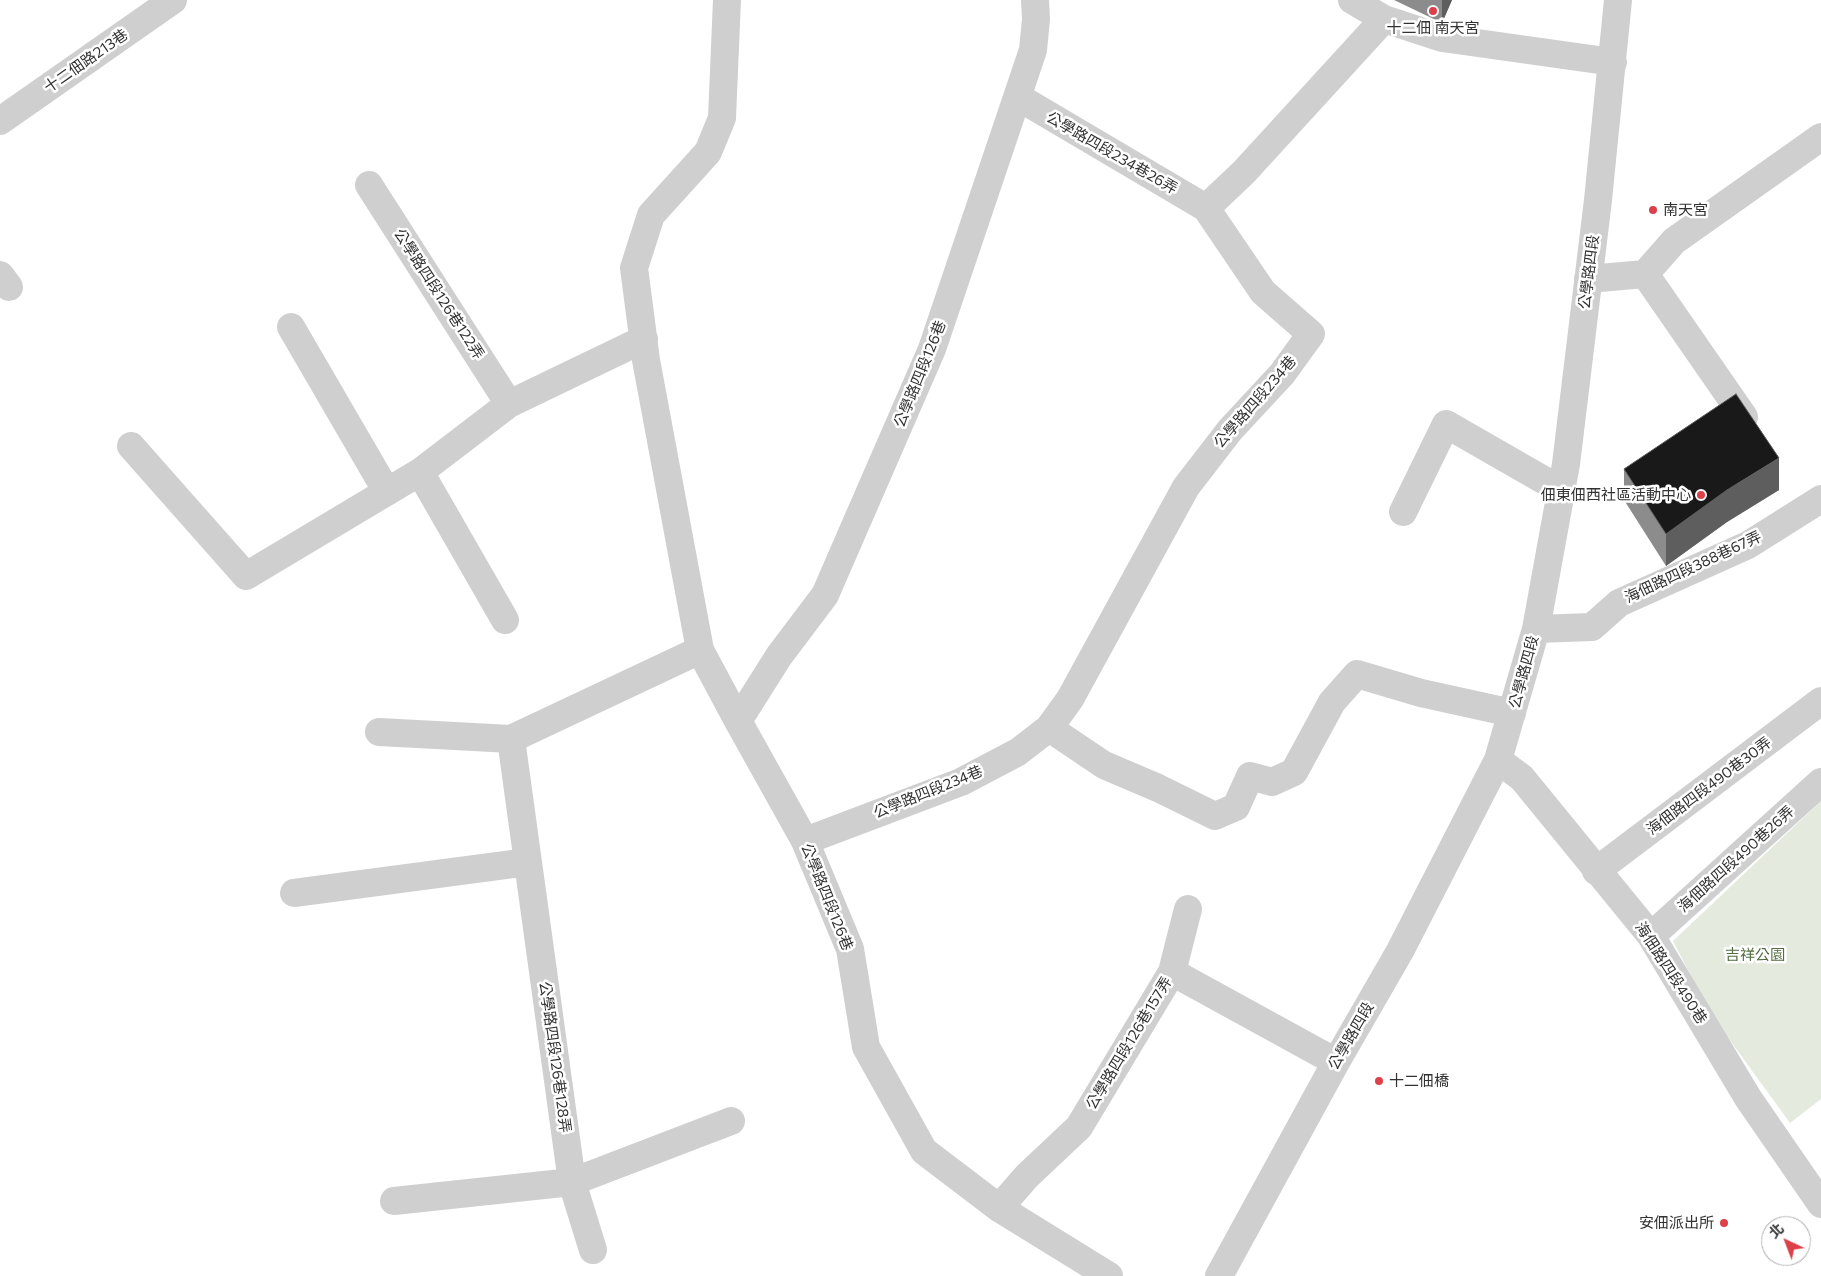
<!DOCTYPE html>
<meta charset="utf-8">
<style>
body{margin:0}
#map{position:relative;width:1821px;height:1276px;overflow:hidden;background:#fff;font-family:Commissioner,"Noto Sans TC",sans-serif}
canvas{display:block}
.north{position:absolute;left:1761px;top:1216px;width:50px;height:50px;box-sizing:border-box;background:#fff;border:1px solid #adadad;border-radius:50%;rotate:317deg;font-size:14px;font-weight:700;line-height:20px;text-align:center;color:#323232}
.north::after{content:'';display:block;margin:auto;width:18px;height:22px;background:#dc4048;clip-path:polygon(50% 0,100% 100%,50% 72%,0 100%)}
</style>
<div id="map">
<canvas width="1821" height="1276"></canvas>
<div class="north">北</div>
</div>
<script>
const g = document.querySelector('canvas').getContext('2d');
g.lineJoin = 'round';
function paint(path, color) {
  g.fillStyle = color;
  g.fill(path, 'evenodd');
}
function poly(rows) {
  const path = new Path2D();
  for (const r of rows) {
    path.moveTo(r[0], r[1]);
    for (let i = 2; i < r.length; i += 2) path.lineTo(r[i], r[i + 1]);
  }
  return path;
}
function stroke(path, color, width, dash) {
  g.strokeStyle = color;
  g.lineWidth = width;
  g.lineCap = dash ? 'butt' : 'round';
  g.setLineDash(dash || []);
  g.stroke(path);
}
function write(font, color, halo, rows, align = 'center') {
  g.font = font + ' Commissioner,"Noto Sans TC",sans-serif';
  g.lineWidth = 5;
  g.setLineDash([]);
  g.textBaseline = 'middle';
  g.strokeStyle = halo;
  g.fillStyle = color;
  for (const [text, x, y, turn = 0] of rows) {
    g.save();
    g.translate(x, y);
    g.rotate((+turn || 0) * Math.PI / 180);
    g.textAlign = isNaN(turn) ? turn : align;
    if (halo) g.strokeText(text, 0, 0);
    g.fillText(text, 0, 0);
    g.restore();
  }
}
const green = poly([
 [1821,801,1821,1099,1790,1123,1710,1013,1673,941]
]);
const minor = poly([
 [727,0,722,118,708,152,651,215,634,268,646,360,700,650,738,721,805,841,850,949,866,1047,924,1151,999,1208,1109,1276],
 [1352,0,1384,19],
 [1018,97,1206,208],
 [0,121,173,0],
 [369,185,509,404],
 [1645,274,1674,241,1821,137],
 [0,275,9,287],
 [1588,279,1645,274,1744,417],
 [291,327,387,492],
 [131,446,246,576,420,472,509,404,644,339],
 [420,472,505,620],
 [1403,512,1446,424,1561,490],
 [1536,629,1592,627,1619,603,1748,545,1821,499],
 [738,721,779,656,825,595,932,349,1033,50,1036,19,1035,0],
 [1049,728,1104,765,1158,788,1215,816,1236,807,1250,776,1272,782,1294,772,1332,702,1357,674,1421,693,1512,713],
 [379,732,511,739],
 [1498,760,1522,778,1651,936,1748,1098,1821,1204],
 [805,841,961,782,1018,752,1049,728,1070,699,1186,487,1230,430,1282,374,1311,334,1263,292,1206,208,1244,172,1384,19,1442,38,1613,62],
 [1596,871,1821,701],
 [294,893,528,862],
 [1651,936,1821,782],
 [1172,972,1188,909],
 [394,1201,572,1182,731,1121],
 [999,1208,1027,1176,1079,1127,1172,972,1336,1062],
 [593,1250,572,1182,511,739,700,650],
 [1219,1276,1336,1062,1400,951,1498,760,1536,629,1566,464,1598,200,1618,0]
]);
const wall = poly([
 [1394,0,1452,0,1442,23],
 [1624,469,1779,490,1727,522,1666,566,1624,500]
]);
const shadedWall = poly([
 [1442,0,1452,0,1442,23],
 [1779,458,1779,490,1727,522,1666,566,1666,534,1727,490]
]);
const building = poly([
 [1736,394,1779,458,1727,490,1666,534,1624,469,1736,394]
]);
const markers = [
 [1433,11,5,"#dc4048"],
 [1653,210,5,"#dc4048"],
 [1701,495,5,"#dc4048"],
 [1379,1081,5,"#dc4048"],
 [1724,1223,5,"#dc4048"]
];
const poiNames = [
 ["十二佃 南天宮",1433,28,"center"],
 ["南天宮",1663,210],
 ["佃東佃西社區活動中心",1691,495,"right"],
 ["十二佃橋",1389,1081],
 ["安佃派出所",1714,1223,"right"]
];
const streetNames = [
 ["十二佃路213巷",86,61,-35],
 ["公學路四段234巷26弄",1112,153,30],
 ["公學路四段",1589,272,-83],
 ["公學路四段126巷122弄",439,294,57],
 ["公學路四段126巷",920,374,-68],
 ["公學路四段234巷",1255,402,-49],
 ["海佃路四段388巷67弄",1693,567,-25],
 ["公學路四段",1524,672,-75],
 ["海佃路四段490巷30弄",1709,786,-37],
 ["公學路四段234巷",928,792,-22],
 ["海佃路四段490巷26弄",1736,859,-42],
 ["公學路四段126巷",827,897,68],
 ["海佃路四段490巷",1671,973,57],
 ["公學路四段",1351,1036,-60],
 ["公學路四段126巷157弄",1129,1043,-59],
 ["公學路四段126巷128弄",555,1057,82]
];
const parkNames = [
 ["吉祥公園",1755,955]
];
paint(green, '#e4eade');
stroke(minor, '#cfcfcf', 28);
paint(wall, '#8c8c8c');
paint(shadedWall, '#5e5e5e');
paint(building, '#191919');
stroke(building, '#5e5e5e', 1);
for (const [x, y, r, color] of markers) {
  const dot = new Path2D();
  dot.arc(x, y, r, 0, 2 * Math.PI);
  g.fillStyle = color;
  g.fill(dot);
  stroke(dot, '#fff', 2);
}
write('15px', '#323232', '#fff', poiNames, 'left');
write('15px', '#323232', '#fff', streetNames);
write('15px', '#546c41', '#fff', parkNames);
</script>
